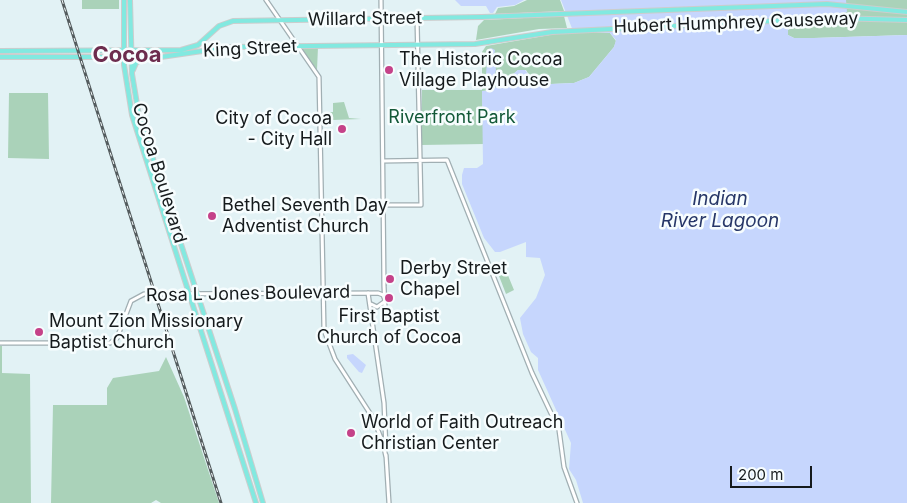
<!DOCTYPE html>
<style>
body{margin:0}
#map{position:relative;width:907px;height:503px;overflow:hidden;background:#e2f2f5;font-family:Inter,sans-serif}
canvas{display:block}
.scale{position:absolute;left:730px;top:466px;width:82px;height:22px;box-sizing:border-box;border:2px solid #151a1c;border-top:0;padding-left:6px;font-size:15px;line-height:18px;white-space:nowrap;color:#151a1c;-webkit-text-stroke:4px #f7fdfe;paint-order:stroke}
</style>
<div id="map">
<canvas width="907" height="503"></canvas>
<div class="scale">200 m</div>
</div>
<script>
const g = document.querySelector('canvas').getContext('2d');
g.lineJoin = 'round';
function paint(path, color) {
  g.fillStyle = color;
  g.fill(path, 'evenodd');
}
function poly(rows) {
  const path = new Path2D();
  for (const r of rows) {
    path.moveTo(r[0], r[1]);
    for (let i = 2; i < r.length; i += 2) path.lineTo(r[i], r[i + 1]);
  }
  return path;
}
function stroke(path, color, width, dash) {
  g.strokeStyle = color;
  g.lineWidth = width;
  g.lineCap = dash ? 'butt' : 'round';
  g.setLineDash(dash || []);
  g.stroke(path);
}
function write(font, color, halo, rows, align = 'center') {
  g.font = font + ' Inter,sans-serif';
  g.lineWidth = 5;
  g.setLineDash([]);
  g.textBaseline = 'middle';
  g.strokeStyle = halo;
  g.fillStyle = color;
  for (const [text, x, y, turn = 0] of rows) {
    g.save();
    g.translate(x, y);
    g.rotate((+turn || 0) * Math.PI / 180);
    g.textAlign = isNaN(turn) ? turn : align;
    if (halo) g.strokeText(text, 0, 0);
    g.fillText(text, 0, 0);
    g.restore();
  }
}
const green = poly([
 [82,0,119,0,119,9,82,9],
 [527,0,560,0,564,11,495,14,498,8,514,6],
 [846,0,907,0,907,35,814,38,794,38,788,35,788,30,791,27,820,21,823,18,846,12],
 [564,16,567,28,539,29,476,40,478,26,484,20],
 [573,31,610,33,616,41,614,47,589,77,574,83,528,85,523,83,531,78,526,70,518,70,501,85,491,90,482,91,484,144,421,145,422,90,482,90,482,52,486,46],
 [300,47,318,47,317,70],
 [9,93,48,93,49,159,8,158],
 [344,102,349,118,361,119,333,120,332,125,328,112,333,112,333,103],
 [507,273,514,290,506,294,499,276],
 [0,346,2,346,2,373,30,374,31,503,0,503],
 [166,357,184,397,219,503,161,503,156,500,151,503,51,503,53,405,107,405,107,388,113,378,159,371]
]);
const water = poly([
 [455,0,524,0,515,5,497,7,493,13,490,13,486,6,461,6],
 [561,0,846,0,847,12,791,27,788,30,788,35,794,38,814,38,907,35,907,503,583,503,576,480,569,469,571,443,538,370,538,358,531,352,523,334,520,318,536,298,545,275,540,258,526,257,526,242,500,252,495,252,484,238,462,184,462,175,464,168,477,168,483,164,482,91,489,91,500,85,518,70,525,70,531,78,523,82,528,85,574,83,589,77,614,47,616,40,610,33,573,31],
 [491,48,495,50,494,56,496,70,494,77,486,74,488,50],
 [353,354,366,365,362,373,359,372,347,358,347,355]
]);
const minor = poly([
 [266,0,319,77,324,330,335,359,373,418,383,443,386,457],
 [381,0,384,286,385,307,387,310],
 [383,161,447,160,532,373,559,430,564,467,577,503],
 [383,205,421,205,417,18],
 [368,293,384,403,386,448],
 [371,304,377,307,384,302],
 [0,343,110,343,117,338,131,301,144,294,378,293,383,295,385,300],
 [386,455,389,503]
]);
const major = poly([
 [124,0,124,65,132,115,256,503],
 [130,0,132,74,139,116,235,409,263,503],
 [0,51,181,50,198,45,219,26,233,21,482,17,827,4,907,12],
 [0,57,161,57,230,47,475,44,552,32,833,18,907,20],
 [133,70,136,63,142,59]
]);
const rail = poly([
 [62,0,221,503]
]);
const markers = [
 [389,70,5,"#c54289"],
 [342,129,5,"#c54289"],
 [212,216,5,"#c54289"],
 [390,279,5,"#c54289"],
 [389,298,5,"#c54289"],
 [39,332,5,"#c54289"],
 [351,433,5,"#c54289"]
];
const streetNames = [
 ["Willard Street",365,19,-1],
 ["Hubert Humphrey Causeway",736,23,-2],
 ["King Street",250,49,-3],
 ["Cocoa Boulevard",159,173,73],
 ["Rosa L Jones Boulevard",248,294,-1]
];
const poiNames = [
 ["The Historic Cocoa",399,60],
 ["Village Playhouse",399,81],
 ["City of Cocoa",332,119,"right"],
 ["- City Hall",332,140,"right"],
 ["Bethel Seventh Day",222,206],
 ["Adventist Church",222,227],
 ["Derby Street",400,269],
 ["Chapel",400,290],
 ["First Baptist",389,317,"center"],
 ["Church of Cocoa",389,338,"center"],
 ["Mount Zion Missionary",49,322],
 ["Baptist Church",49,343],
 ["World of Faith Outreach",361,423],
 ["Christian Center",361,444]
];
const parkNames = [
 ["Riverfront Park",452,118]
];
const waterNames = [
 ["Indian",720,199],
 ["River Lagoon",720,221]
];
const districtNames = [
 ["Cocoa",127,55]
];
paint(green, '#aad2b9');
paint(water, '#c6d6fd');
stroke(minor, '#a1afb3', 5.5);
stroke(major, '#cccdcd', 6);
stroke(minor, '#fff', 3);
stroke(major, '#82e9e0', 4);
stroke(rail, '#545c5e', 3);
stroke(rail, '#f7fdfe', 1, [4]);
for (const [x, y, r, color] of markers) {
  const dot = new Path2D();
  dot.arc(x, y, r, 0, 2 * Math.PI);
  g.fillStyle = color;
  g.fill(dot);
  stroke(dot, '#f7fdfe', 2);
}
write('18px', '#151a1c', '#f7fdfe', streetNames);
write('18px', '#151a1c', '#f7fdfe', poiNames, 'left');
write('18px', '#135938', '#f7fdfe', parkNames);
write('italic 19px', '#273768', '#f7fdfe', waterNames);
write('bold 22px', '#6d2d4e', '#f7fdfe', districtNames);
</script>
